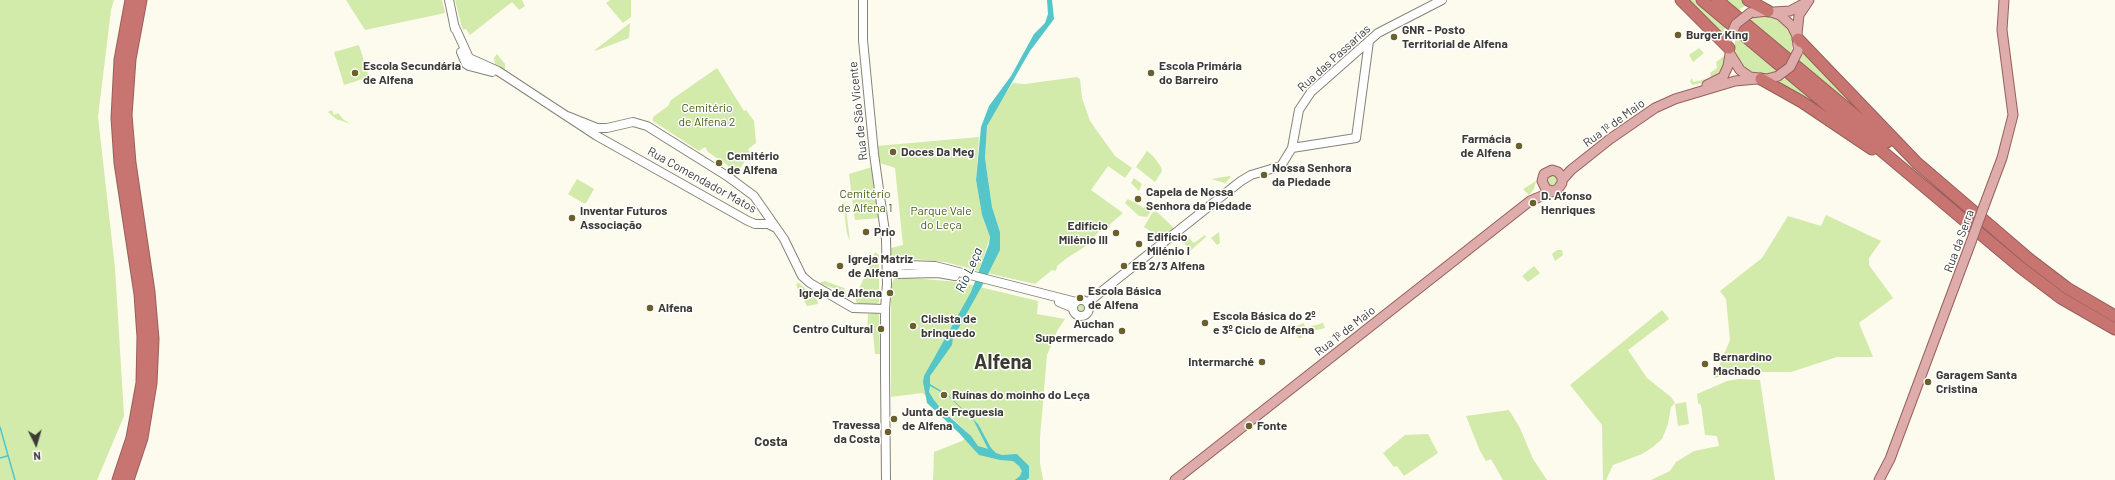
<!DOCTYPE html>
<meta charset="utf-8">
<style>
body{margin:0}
#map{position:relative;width:2115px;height:480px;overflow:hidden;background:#fdfbed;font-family:Barlow,sans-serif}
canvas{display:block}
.north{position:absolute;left:16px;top:424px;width:40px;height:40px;-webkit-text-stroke:3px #fff;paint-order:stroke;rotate:175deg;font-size:11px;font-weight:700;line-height:16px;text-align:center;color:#3d3c37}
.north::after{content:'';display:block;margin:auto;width:14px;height:18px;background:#3d3c37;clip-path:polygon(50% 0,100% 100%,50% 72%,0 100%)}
</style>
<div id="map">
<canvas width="2115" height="480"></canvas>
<div class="north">N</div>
</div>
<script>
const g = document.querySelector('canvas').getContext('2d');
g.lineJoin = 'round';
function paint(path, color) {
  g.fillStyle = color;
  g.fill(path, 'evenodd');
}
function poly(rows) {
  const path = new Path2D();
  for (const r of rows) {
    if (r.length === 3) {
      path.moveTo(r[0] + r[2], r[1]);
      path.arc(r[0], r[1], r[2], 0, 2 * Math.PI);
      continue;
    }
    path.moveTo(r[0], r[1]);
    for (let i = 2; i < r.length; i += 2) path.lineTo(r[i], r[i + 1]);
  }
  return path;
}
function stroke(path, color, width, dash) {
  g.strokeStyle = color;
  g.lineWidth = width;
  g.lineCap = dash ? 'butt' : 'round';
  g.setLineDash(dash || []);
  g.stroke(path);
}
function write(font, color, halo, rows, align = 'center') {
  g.font = font + ' Barlow,sans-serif';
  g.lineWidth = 3;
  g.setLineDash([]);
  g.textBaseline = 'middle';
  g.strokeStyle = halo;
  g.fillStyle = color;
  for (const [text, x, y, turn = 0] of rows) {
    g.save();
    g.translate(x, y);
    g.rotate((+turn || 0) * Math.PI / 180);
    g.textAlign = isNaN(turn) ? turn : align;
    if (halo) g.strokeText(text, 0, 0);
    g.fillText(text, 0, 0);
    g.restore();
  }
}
const green = poly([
 [0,0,114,0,111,10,98,117,115,268,124,416,97,480,0,480],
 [346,0,442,0,445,13,365,30],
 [455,0,522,0,525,6,519,10,512,2,470,35,466,29,463,30,461,24],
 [610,0,631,0,631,17,623,23,606,3],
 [1687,0,1695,0,1726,26,1723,33,1721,34],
 [1725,0,1742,0,1747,4,1738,11],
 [1767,15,1780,20,1787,25,1793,40,1791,56,1748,19],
 [630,23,629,38,595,51,596,49],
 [1736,34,1779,70,1767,74,1758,74,1746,69,1734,51],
 [359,45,369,77,344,85,334,52],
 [1699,48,1704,53,1693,62,1689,55],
 [1804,51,1875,126,1799,62],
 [497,54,505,64,505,71,495,65,494,58],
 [1724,56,1724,65,1720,74,1707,82,1692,85,1690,81,1692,78,1693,82,1711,78,1710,73,1717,68,1716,62],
 [717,68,744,111,746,110,754,121,756,143,748,149,750,153,735,177,726,172,729,166,708,152,705,147,699,151,653,121,653,117,668,106,671,100],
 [1077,77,1080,79,1082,98,1090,121,1115,156,1132,168,1125,178,1108,166,1091,190,1123,213,1109,225,1110,226,1109,229,1104,226,1086,246,1067,258,1057,266,1056,271,1052,270,1035,284,987,273,1000,250,1000,232,992,207,985,158,987,126,996,107,1013,83,1025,84],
 [1787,78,1847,128,1778,82],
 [332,110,334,115,338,113,344,120,351,124,336,119,328,112],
 [979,137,976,180,982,215,990,237,979,271,945,262,893,257,891,255,891,248,903,245,895,168,880,163,877,146],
 [1147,151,1153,156,1161,167,1162,171,1155,182,1136,167],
 [872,167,879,218,855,220,849,174],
 [1552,173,1559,178,1556,187,1549,187,1545,179],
 [1230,176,1231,177,1225,183,1211,179],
 [1134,178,1142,184,1139,191,1131,183],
 [577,179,594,189,586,203,583,203,568,194],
 [1536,181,1534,189,1529,195,1523,189],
 [1128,199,1144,208,1148,204,1152,209,1147,217,1139,216,1125,203],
 [843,202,845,202,850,241,847,234],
 [1156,211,1173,227,1173,229,1162,239,1144,227,1152,213],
 [1826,215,1881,241,1869,258,1869,265,1893,298,1859,323,1873,357,1837,357,1791,372,1741,372,1714,378,1730,340,1726,299,1720,291,1762,258,1788,216,1821,226],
 [1219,232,1220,243,1217,245,1211,238],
 [1205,235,1206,237,1190,251,1182,240,1187,236,1194,243],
 [1557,250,1562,250,1563,255,1555,261,1552,254],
 [875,252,879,255,879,302,875,305,860,305,856,302,855,296,856,296],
 [1534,266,1540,273,1528,282,1522,276],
 [898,277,959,282,1038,301,1037,314,1065,319,1057,331,1047,355,1040,437,1040,463,1043,480,933,480,934,452,962,441,969,434,933,400,922,393,891,397,891,285,894,279],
 [825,281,844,288,848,297,844,297,839,290,821,284,821,282],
 [799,283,817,299,818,304,807,306,797,287,796,284],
 [1081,308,5],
 [1662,310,1669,319,1628,350,1647,378,1671,397,1675,403,1671,407,1668,424,1662,439,1653,447,1642,454,1613,465,1606,480,1603,480,1602,425,1570,385],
 [876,313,879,315,880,354,875,354,873,333,867,332,868,314],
 [1304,323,1305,328,1323,323,1325,328,1301,334,1302,338,1299,338,1291,328],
 [1739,379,1760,380,1775,480,1651,480,1670,471,1676,462,1694,451,1719,446,1717,436,1705,435,1701,405,1698,403,1697,394,1727,381],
 [1686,402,1689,424,1678,426,1675,404],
 [1509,410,1520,428,1533,459,1547,480,1503,480,1491,459,1486,461,1480,451,1466,416],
 [1428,434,1438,453,1404,476,1397,466,1394,467,1383,453,1405,435]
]);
const water = poly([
 [1047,0,1052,0,1054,19,1030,51,987,126,985,158,992,207,1000,232,1000,250,982,286,953,338,952,345,930,376,930,384,948,395,971,417,978,424,991,448,996,453,1002,455,1017,454,1029,466,1029,478,1026,480,1015,480,1020,476,1022,471,1019,466,1013,461,1000,460,979,455,959,433,927,403,923,382,924,376,971,292,989,244,990,237,982,215,976,180,981,127,989,106,1011,76,1034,34,1045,23,1048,14],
 [930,386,948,396,974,421,988,449,978,446,971,436,943,411,934,400,929,392]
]);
const stream = poly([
 [0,427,15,480],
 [0,458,7,456]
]);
const secondary = poly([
 [449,0,455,29],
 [863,0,863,40,874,154,886,239,887,284,885,309,885,373,886,480],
 [454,25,469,58,498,71,597,136,748,221,755,224,768,224,776,228],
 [461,52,466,64,469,66,492,72],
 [567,116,597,128,607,128,633,122,647,126,727,176,754,196,784,239,802,276,810,283,853,308,885,309],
 [1292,148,1356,138,1369,41],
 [887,267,908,265,935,266,1076,302],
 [887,271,897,274,938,273,955,276],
 [1081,308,8],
 [1059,302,1073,308],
 [1087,303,1241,181,1251,175,1281,166,1292,148,1299,110,1311,92,1378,33,1442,0]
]);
const primary = poly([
 [1774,12,1790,11,1805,3],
 [1750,13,1768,11,1780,15,1792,26,1797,36,1798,46],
 [1797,34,1799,15,1809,0],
 [1730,54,1740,70,1750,77,1767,79,1778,76],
 [1707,85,1723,77,1728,66,1730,54],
 [1562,180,1571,170,1610,139,1655,108,1675,99,1735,81,1757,79],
 [1984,206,2002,158,2013,115,2002,30,2004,0],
 [1175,480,1530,201,1558,189,1562,183,1562,177,1558,172,1552,170,1544,174,1542,181,1546,189,1552,191],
 [1879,480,1890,459,1971,242]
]);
const highway = poly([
 [1681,0,1729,48],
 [1702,0,2020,267,2061,298,2115,329],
 [1717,0,1887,142],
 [1748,0,1768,11],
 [1798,39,1917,163,2029,259,2067,288,2115,316],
 [1761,79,1802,102,1872,149],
 [118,480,132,438,142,383,143,337,140,294,120,163,117,118,120,60,131,0],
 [128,480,142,438,151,383,153,339,149,292,130,163,126,115,130,59,141,0]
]);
const primaryBridge = poly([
 [1730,37,1736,24,1750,13],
 [1778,76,1790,67,1798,51],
 [1971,242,1984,206]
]);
const markers = [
 [1678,35,4,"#6b5f2c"],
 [1394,37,4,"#6b5f2c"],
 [355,73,4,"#6b5f2c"],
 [1151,73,4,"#6b5f2c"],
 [1519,146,4,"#6b5f2c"],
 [893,152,4,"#6b5f2c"],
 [719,163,4,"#6b5f2c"],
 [1264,175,4,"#6b5f2c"],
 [1138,199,4,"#6b5f2c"],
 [1533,203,4,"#6b5f2c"],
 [572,218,4,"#6b5f2c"],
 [866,232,4,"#6b5f2c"],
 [1116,233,4,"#6b5f2c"],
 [1139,244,4,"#6b5f2c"],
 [840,266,4,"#6b5f2c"],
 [1124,266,4,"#6b5f2c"],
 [890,293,4,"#6b5f2c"],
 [1080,298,4,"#6b5f2c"],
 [650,308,4,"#6b5f2c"],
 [1205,323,4,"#6b5f2c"],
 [913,326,4,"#6b5f2c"],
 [881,329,4,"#6b5f2c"],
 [1122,331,4,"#6b5f2c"],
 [1262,362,4,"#6b5f2c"],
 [1705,364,4,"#6b5f2c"],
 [1928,382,4,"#6b5f2c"],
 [944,395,4,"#6b5f2c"],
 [894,419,4,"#6b5f2c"],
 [1249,426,4,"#6b5f2c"],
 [888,432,4,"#6b5f2c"]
];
const poiNames = [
 ["GNR - Posto",1402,30],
 ["Territorial de Alfena",1402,44],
 ["Burger King",1686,35],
 ["Escola Secundária",363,66],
 ["de Alfena",363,80],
 ["Escola Primária",1159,66],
 ["do Barreiro",1159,80],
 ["Farmácia",1511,139,"right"],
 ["de Alfena",1511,153,"right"],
 ["Doces Da Meg",901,152],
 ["Cemitério",727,156],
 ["de Alfena",727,170],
 ["Nossa Senhora",1272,168],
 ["da Piedade",1272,182],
 ["Capela de Nossa",1146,192],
 ["Senhora da Piedade",1146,206],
 ["D. Afonso",1541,196],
 ["Henriques",1541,210],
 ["Inventar Futuros",580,211],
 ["Associação",580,225],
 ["Edifício",1108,226,"right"],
 ["Milénio III",1108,240,"right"],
 ["Prio",874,232],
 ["Edifício",1147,237],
 ["Milénio I",1147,251],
 ["Igreja Matriz",848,259],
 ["de Alfena",848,273],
 ["EB 2/3 Alfena",1132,266],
 ["Escola Básica",1088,291],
 ["de Alfena",1088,305],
 ["Igreja de Alfena",882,293,"right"],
 ["Alfena",658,308],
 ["Escola Básica do 2º",1213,316],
 ["e 3º Ciclo de Alfena",1213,330],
 ["Ciclista de",921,319],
 ["brinquedo",921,333],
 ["Auchan",1114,324,"right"],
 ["Supermercado",1114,338,"right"],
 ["Centro Cultural",873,329,"right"],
 ["Bernardino",1713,357],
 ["Machado",1713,371],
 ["Intermarché",1254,362,"right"],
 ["Garagem Santa",1936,375],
 ["Cristina",1936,389],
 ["Ruínas do moinho do Leça",952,395],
 ["Junta de Freguesia",902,412],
 ["de Alfena",902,426],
 ["Travessa",880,425,"right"],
 ["da Costa",880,439,"right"],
 ["Fonte",1257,426]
];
const streetNames = [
 ["Rua das Passarias",1334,58,-42],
 ["Rua de São Vicente",858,111,-96],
 ["Rua 1º de Maio",1614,123,-36],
 ["Rua Comendador Matos",702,180,29],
 ["Rua da Serra",1959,241,-70],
 ["Rua 1º de Maio",1345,331,-38]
];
const parkNames = [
 ["Cemitério",707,108],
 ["de Alfena 2",707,122],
 ["Cemitério",865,194],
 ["de Alfena 1",865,208],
 ["Parque Vale",941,211],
 ["do Leça",941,225]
];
const waterNames = [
 ["Rio Leça",969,270,-66]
];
const neighbourhoodNames = [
 ["Costa",771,442]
];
const townNames = [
 ["Alfena",1003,362]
];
paint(green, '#d2eaaa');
paint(water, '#54c5c8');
stroke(stream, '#54c5c8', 1.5);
stroke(secondary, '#868378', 10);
stroke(primary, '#97605d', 11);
stroke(highway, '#97605d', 13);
stroke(secondary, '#fff', 8);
stroke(primary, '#deacaa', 9);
stroke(highway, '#c87471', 11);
stroke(primaryBridge, '#97605d', 11, []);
stroke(primaryBridge, '#deacaa', 9);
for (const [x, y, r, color] of markers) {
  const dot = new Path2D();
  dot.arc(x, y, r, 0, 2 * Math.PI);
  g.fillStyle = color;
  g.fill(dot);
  stroke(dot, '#fff', 1.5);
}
write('bold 12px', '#3d3c37', '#fff', poiNames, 'left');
write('12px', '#3d3c37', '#fff', streetNames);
write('12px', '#485f0f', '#fff', parkNames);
write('italic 13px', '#1d3132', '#fff', waterNames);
write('bold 13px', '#3d3b31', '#fff', neighbourhoodNames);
write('bold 20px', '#3d3b31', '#fff', townNames);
</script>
